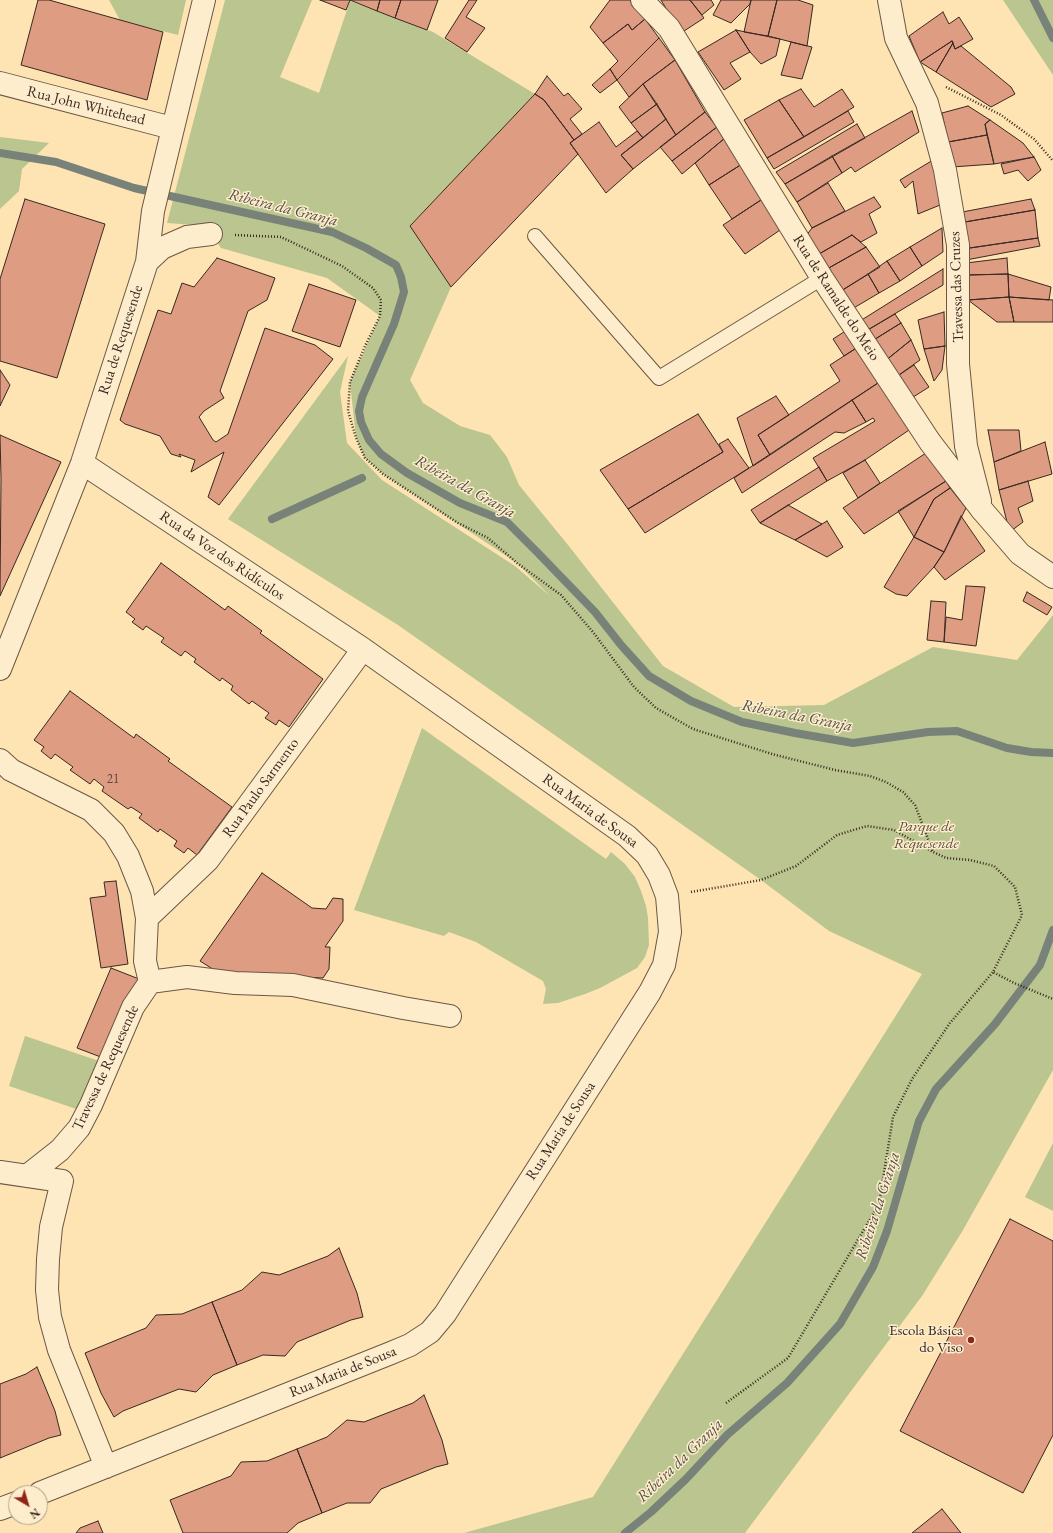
<!DOCTYPE html>
<meta charset="utf-8">
<style>
body{margin:0}
#map{position:relative;width:1053px;height:1533px;overflow:hidden;background:#fde4b2;font-family:"EB Garamond",serif}
canvas{display:block}
.north{position:absolute;left:8px;top:1485px;width:40px;height:40px;box-sizing:border-box;background:#feedcd;border:1px solid #b09e88;border-radius:50%;rotate:142deg;font-size:11px;font-weight:700;line-height:16px;text-align:center;color:#3a2821}
.north::after{content:'';display:block;margin:auto;width:14px;height:18px;background:#8f2418;clip-path:polygon(50% 0,100% 100%,50% 72%,0 100%)}
</style>
<div id="map">
<canvas width="1053" height="1533"></canvas>
<div class="north">N</div>
</div>
<script>
const g = document.querySelector('canvas').getContext('2d');
g.lineJoin = 'round';
function paint(path, color) {
  g.fillStyle = color;
  g.fill(path, 'evenodd');
}
function poly(rows) {
  const path = new Path2D();
  for (const r of rows) {
    path.moveTo(r[0], r[1]);
    for (let i = 2; i < r.length; i += 2) path.lineTo(r[i], r[i + 1]);
  }
  return path;
}
function stroke(path, color, width, dash) {
  g.strokeStyle = color;
  g.lineWidth = width;
  g.lineCap = dash ? 'butt' : 'round';
  g.setLineDash(dash || []);
  g.stroke(path);
}
function write(font, color, halo, rows, align = 'center') {
  g.font = font + ' "EB Garamond",serif';
  g.lineWidth = 3;
  g.setLineDash([]);
  g.textBaseline = 'middle';
  g.strokeStyle = halo;
  g.fillStyle = color;
  for (const [text, x, y, turn = 0] of rows) {
    g.save();
    g.translate(x, y);
    g.rotate((+turn || 0) * Math.PI / 180);
    g.textAlign = isNaN(turn) ? turn : align;
    if (halo) g.strokeText(text, 0, 0);
    g.fillText(text, 0, 0);
    g.restore();
  }
}
const green = poly([
 [109,0,186,0,178,35,120,20],
 [225,0,312,0,280,77,319,93,350,1,433,32,535,94,410,226,451,287,410,380,423,403,460,426,490,435,507,457,519,485,568,545,663,666,734,707,824,705,933,647,1017,660,1053,615,1053,1070,963,1230,922,1296,745,1533,464,1533,593,1497,922,974,829,931,761,880,398,625,228,519,348,356,340,392,347,443,382,480,515,566,550,596,517,563,383,474,365,458,356,438,350,382,380,316,327,278,221,248,206,226,167,223],
 [1003,0,1053,0,1053,75],
 [0,137,49,143,22,169,19,191,0,209],
 [422,728,606,859,611,852,625,864,635,877,641,891,646,906,648,918,649,945,645,957,637,968,600,988,585,994,558,1003,543,1004,546,989,543,981,476,942,449,932,444,936,354,910],
 [25,1036,102,1062,85,1112,9,1086],
 [1053,1143,1053,1211,1025,1197]
]);
const stream = poly([
 [1034,0,1053,38],
 [0,153,56,162,134,188,332,232,366,248,396,265,401,277,404,292,394,324,362,397,359,411,361,422,369,440,381,454,407,473,460,503,507,522,537,552,595,612,621,645,649,676,691,701,742,722,795,733,853,743,928,732,957,731,1007,748,1031,752,1053,753],
 [272,519,362,478],
 [625,1533,651,1512,686,1479,727,1435,787,1383,840,1324,873,1267,887,1231,919,1121,936,1089,995,1024,1040,965,1053,930]
]);
const building = poly([
 [38,0,49,0,163,32,147,100,21,65,38,0],
 [320,0,350,0,346,10,320,0],
 [350,0,380,0,377,11,350,0],
 [380,0,401,0,395,18,377,11,380,0],
 [401,0,438,0,427,30,395,18,401,0],
 [469,0,477,0,466,17,485,28,467,52,445,38,469,0],
 [610,0,630,0,645,19,632,30,628,24,603,43,590,27,610,0],
 [661,0,690,0,704,18,681,33,661,0],
 [690,0,711,0,714,5,702,15,690,0],
 [721,0,751,0,750,4,731,23,713,15,721,0],
 [751,0,777,0,768,36,744,32,751,0],
 [777,0,798,0,813,5,807,46,768,36,777,0],
 [943,12,949,24,959,17,973,39,955,49,952,41,920,62,909,36,943,12],
 [645,19,659,38,617,80,610,69,618,61,603,43,628,24,632,30,645,19],
 [736,30,750,52,730,63,741,79,724,90,698,52,736,30],
 [736,30,780,39,776,56,761,64,750,52,736,30],
 [659,38,675,60,643,84,629,97,617,80,659,38],
 [952,41,953,43,936,72,920,62,952,41],
 [791,42,812,47,802,79,781,75,791,42],
 [953,43,955,49,961,46,1011,87,1015,94,991,107,936,72,953,43],
 [675,60,705,112,676,135,643,84,675,60],
 [610,69,617,80,600,93,592,85,610,69],
 [547,76,564,96,568,93,582,109,570,119,582,134,574,140,544,100,535,94,547,76],
 [643,84,657,104,631,123,619,107,643,84],
 [801,89,814,107,842,89,854,107,804,137,779,100,801,89],
 [535,94,544,100,574,140,570,143,578,154,451,287,410,226,535,94],
 [779,100,804,137,767,158,744,120,779,100],
 [657,104,666,119,643,138,631,123,657,104],
 [968,106,990,120,985,124,987,135,948,142,942,113,968,106],
 [848,111,854,122,774,169,767,158,848,111],
 [912,111,919,132,855,172,851,167,842,173,832,156,912,111],
 [705,112,717,127,672,161,660,147,705,112],
 [666,119,676,135,633,169,621,155,666,119],
 [990,120,1023,143,1034,157,994,164,985,124,990,120],
 [599,122,616,147,637,131,643,138,621,155,633,169,606,193,570,143,599,122],
 [857,124,865,138,785,184,776,172,857,124],
 [717,127,725,138,682,174,672,161,717,127],
 [987,135,994,164,952,167,948,142,987,135],
 [725,138,742,164,709,185,695,163,725,138],
 [832,156,842,173,797,202,785,184,832,156],
 [1034,157,1041,170,1028,181,1018,170,1004,174,1001,164,1034,157],
 [933,160,940,205,918,214,913,181,905,188,900,180,933,160],
 [742,164,764,198,732,219,709,185,742,164],
 [828,183,845,211,812,228,797,202,828,183],
 [874,197,881,207,869,214,877,233,861,242,852,235,819,254,805,237,812,228,874,197],
 [764,198,783,228,745,254,723,225,764,198],
 [25,199,105,224,57,378,0,361,0,279,25,199],
 [1031,199,1035,210,959,223,957,213,1031,199],
 [1035,210,1038,238,963,249,959,223,1035,210],
 [942,228,943,252,922,266,910,247,942,228],
 [852,235,866,247,827,269,819,254,852,235],
 [1038,238,1040,246,966,260,963,249,1038,238],
 [866,247,880,267,841,291,827,269,866,247],
 [910,247,922,266,900,281,887,261,910,247],
 [217,258,275,278,267,300,248,311,220,391,224,398,204,411,199,417,213,440,216,442,228,434,265,328,315,345,333,359,219,505,208,497,224,452,191,472,195,460,179,454,181,457,171,454,160,436,125,424,120,420,158,310,171,314,182,283,194,287,217,258],
 [1007,258,1008,274,968,275,966,263,1007,258],
 [887,261,900,281,879,293,868,274,887,261],
 [943,269,943,285,866,331,860,321,943,269],
 [868,274,879,293,852,309,841,291,868,274],
 [1008,274,1009,297,968,300,968,275,1008,274],
 [1008,274,1051,287,1049,300,1009,297,1008,274],
 [309,284,356,300,340,347,292,331,309,284],
 [1009,297,1053,300,1053,322,1014,322,1009,297],
 [1009,297,1014,322,997,322,968,300,1009,297],
 [944,312,945,346,924,349,918,320,944,312],
 [895,314,901,323,872,341,866,331,895,314],
 [901,323,911,340,885,361,872,341,901,323],
 [847,330,858,347,844,356,833,339,847,330],
 [911,340,920,360,896,377,885,361,911,340],
 [945,346,942,370,934,381,924,349,945,346],
 [858,347,881,381,770,455,758,435,840,381,830,365,858,347],
 [914,365,929,387,910,399,896,377,914,365],
 [0,370,10,385,0,406,0,370],
 [881,381,912,428,865,460,827,481,813,458,875,421,873,418,866,422,852,400,881,381],
 [776,396,789,415,758,435,770,455,753,466,737,418,776,396],
 [852,400,866,422,844,433,835,432,742,493,734,478,852,400],
 [698,414,723,452,628,509,600,470,698,414],
 [988,430,1019,430,1021,451,994,462,988,430],
 [0,435,61,462,0,596,1,478,0,435],
 [728,439,749,468,645,533,628,509,723,452,719,444,728,439],
 [1045,442,1052,474,999,490,994,462,1045,442],
 [926,453,946,481,864,534,843,508,926,453],
 [865,460,880,483,858,498,843,473,865,460],
 [819,467,827,481,760,523,751,510,819,467],
 [946,481,950,488,934,499,914,537,898,511,946,481],
 [1028,481,1033,501,1018,508,1023,522,1011,531,1008,526,999,490,1028,481],
 [950,488,966,508,944,552,914,537,934,499,950,488],
 [788,505,822,524,795,540,760,523,788,505],
 [961,516,985,551,945,580,934,567,944,552,961,516],
 [827,521,843,547,827,557,795,540,827,521],
 [914,537,944,552,934,567,907,596,896,594,884,587,914,537],
 [161,563,225,610,228,606,262,631,260,633,323,679,289,727,279,720,276,725,265,718,269,713,252,701,249,704,231,690,233,686,222,678,220,681,194,662,196,659,185,651,181,656,161,642,164,638,146,626,143,630,132,622,135,619,126,612,161,563],
 [966,586,985,587,976,646,944,642,946,617,962,620,966,586],
 [1027,592,1052,607,1047,615,1023,601,1027,592],
 [931,601,946,602,944,642,927,640,931,601],
 [70,691,134,738,136,734,170,759,168,761,232,807,197,855,188,848,184,853,174,846,177,841,160,829,158,832,139,818,142,814,131,807,128,809,102,791,104,787,94,779,90,784,70,770,73,767,55,754,51,759,41,751,44,747,34,740,70,691],
 [262,873,312,908,326,909,333,898,343,899,343,921,325,947,330,947,329,969,323,978,219,973,200,961,262,873],
 [116,881,128,964,101,968,90,898,106,896,104,882,116,881],
 [111,968,139,979,106,1059,77,1048,111,968],
 [1010,1219,1053,1241,1053,1435,1023,1493,900,1431,1010,1219],
 [339,1248,357,1293,363,1317,351,1320,297,1342,285,1356,263,1355,237,1365,212,1302,242,1290,262,1272,279,1275,328,1256,339,1248],
 [212,1302,237,1365,213,1375,196,1392,179,1389,123,1411,114,1417,101,1393,85,1353,146,1328,156,1315,182,1314,212,1302],
 [37,1367,55,1411,61,1435,49,1438,0,1458,0,1384,26,1374,37,1367],
 [424,1395,442,1440,448,1464,436,1467,381,1489,370,1503,347,1503,322,1513,297,1449,327,1437,347,1420,364,1422,413,1403,424,1395],
 [297,1449,322,1513,298,1523,287,1533,183,1533,170,1500,231,1476,241,1462,267,1461,297,1449],
 [942,1509,961,1533,912,1533,942,1509],
 [98,1521,103,1533,76,1533,80,1528,98,1521]
]);
const path = poly([
 [946,87,1001,115,1034,139,1053,161],
 [235,235,281,237,342,266,373,288,381,300,380,316,365,346,350,382,348,411,356,438,365,458,383,474,458,523,488,538,517,563,561,595,593,632,634,687,656,708,693,729,772,754,835,770,870,776,886,782,903,792,915,805,933,852],
 [691,892,761,880,796,866,837,835,867,826,894,830,933,852,946,858,970,860,994,866,1015,887,1022,915,993,972,1014,983,1053,999],
 [726,1403,788,1358,879,1204,893,1117,912,1079,950,1023,993,972]
]);
const service = poly([
 [535,236,659,378,822,278]
]);
const minor = poly([
 [642,0,669,28,822,278,930,442,982,510],
 [889,0,896,38,927,103,945,170,958,245,958,364,966,446,980,501],
 [0,83,172,128],
 [147,262,162,248,187,237,211,234],
 [0,669,82,463,147,262,153,211,204,0],
 [0,760,11,770,91,810,114,833,128,856,142,891,147,918,145,961,150,982],
 [147,918,208,860,363,649],
 [0,1172,62,1181,51,1227,48,1259,47,1290,50,1317,59,1350,106,1467],
 [27,1176,60,1150,79,1128,91,1105,133,1007,150,982,187,977,235,983,293,985,403,1008,450,1016],
 [40,1493,391,1353,410,1345,430,1332,445,1314,650,992,664,965,670,932,667,896,659,875,647,855,627,836,363,649,82,463],
 [0,1509,16,1503]
]);
const tertiary = poly([
 [982,510,1020,554,1053,577]
]);
const markers = [
 [971,1340,4,"#8f2418"]
];
const numberNames = [
 ["21",113,779]
];
const streetNames = [
 ["Rua John Whitehead",86,106,14],
 ["Travessa das Cruzes",957,287,-92],
 ["Rua de Ramalde do Meio",836,298,57],
 ["Rua de Requesende",121,340,-72],
 ["Rua da Voz dos Ridículos",222,556,34],
 ["Rua Paulo Sarmento",261,788,-54],
 ["Rua Maria de Sousa",590,811,36],
 ["Travessa de Requesende",106,1068,-65],
 ["Rua Maria de Sousa",561,1131,-57],
 ["Rua Maria de Sousa",343,1372,-22]
];
const parkNames = [
 ["Parque de",926,827],
 ["Requesende",926,844]
];
const poiNames = [
 ["Escola Básica",963,1331],
 ["do Viso",963,1348]
];
const waterNames = [
 ["Ribeira da Granja",283,208,14],
 ["Ribeira da Granja",465,487,29],
 ["Ribeira da Granja",797,716,11],
 ["Ribeira da Granja",878,1206,-72],
 ["Ribeira da Granja",680,1461,-44]
];
paint(green, '#bac590');
stroke(stream, '#788279', 8);
paint(building, '#de9c82');
stroke(building, '#3a2821', 1);
stroke(service, '#6b5745', 16);
stroke(minor, '#6b5745', 24);
stroke(tertiary, '#6b5745', 24);
stroke(path, '#3a2821', 2.5, [1, 2]);
stroke(service, '#feedcd', 14);
stroke(minor, '#feedcd', 22);
stroke(tertiary, '#feedcd', 22);
for (const [x, y, r, color] of markers) {
  const dot = new Path2D();
  dot.arc(x, y, r, 0, 2 * Math.PI);
  g.fillStyle = color;
  g.fill(dot);
  stroke(dot, '#feedcd', 1.5);
}
write('13px', '#634539', null, numberNames);
write('15px', '#3a2821', '#feedcd', streetNames);
write('italic 15px', '#5a4f3d', '#feedcd', parkNames);
write('15px', '#3a2821', '#feedcd', poiNames, 'right');
write('italic 16px', '#544e46', '#feedcd', waterNames);
</script>
